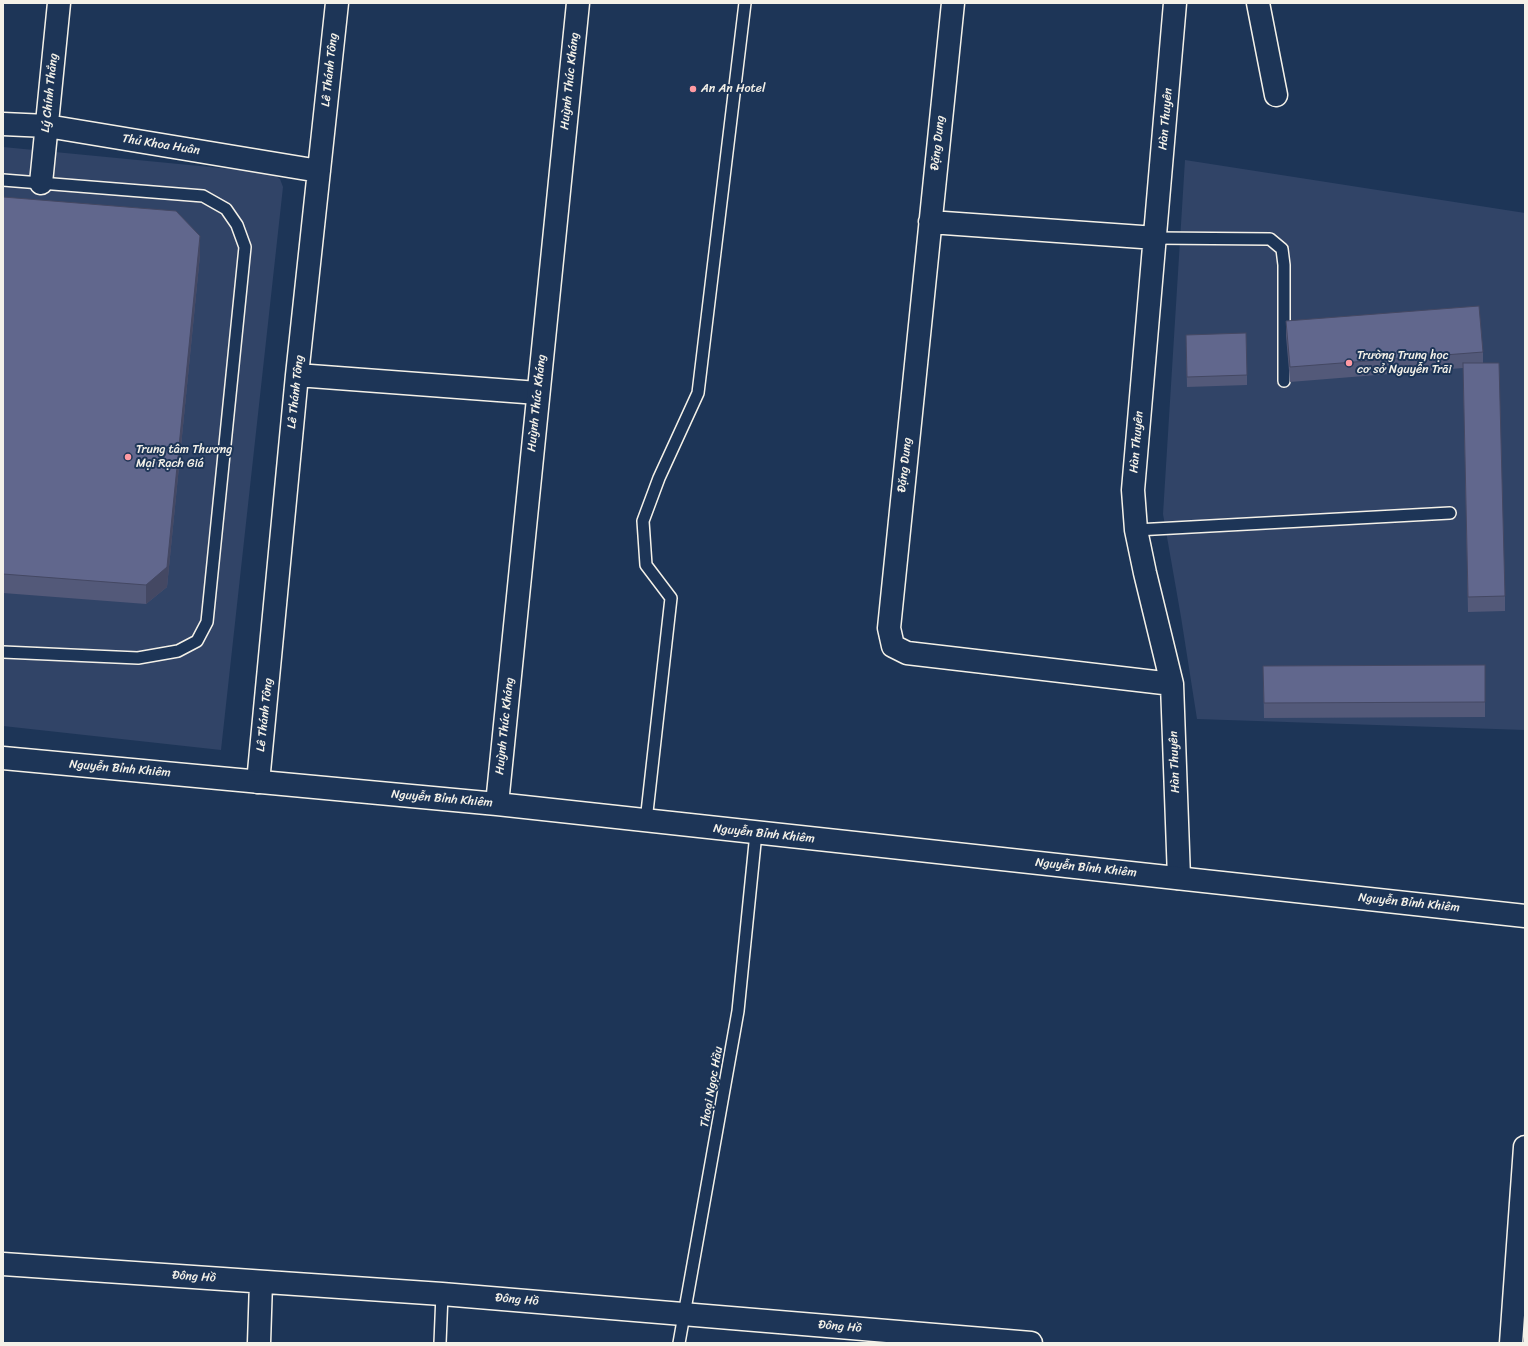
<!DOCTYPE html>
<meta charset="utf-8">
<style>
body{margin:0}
#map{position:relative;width:1528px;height:1346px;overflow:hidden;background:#1d3557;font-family:Sriracha,sans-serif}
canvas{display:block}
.frame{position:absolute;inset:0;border:4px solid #f4f1e8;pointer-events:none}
</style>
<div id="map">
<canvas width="1528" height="1346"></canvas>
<div class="frame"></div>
</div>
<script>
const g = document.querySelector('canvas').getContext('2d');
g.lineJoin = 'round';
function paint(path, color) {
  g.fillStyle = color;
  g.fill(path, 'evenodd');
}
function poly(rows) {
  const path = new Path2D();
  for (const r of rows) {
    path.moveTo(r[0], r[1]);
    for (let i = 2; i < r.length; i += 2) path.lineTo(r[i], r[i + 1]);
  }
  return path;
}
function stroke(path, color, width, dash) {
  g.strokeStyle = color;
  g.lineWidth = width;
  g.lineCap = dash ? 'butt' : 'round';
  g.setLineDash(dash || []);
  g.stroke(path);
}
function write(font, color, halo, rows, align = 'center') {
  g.font = font + ' Sriracha,sans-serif';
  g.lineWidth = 4;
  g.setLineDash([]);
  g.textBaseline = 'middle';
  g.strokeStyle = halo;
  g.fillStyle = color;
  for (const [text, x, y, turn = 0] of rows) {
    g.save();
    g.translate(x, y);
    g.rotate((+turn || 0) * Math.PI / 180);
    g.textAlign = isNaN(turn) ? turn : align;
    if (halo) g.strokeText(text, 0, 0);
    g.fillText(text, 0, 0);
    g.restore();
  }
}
const built = poly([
 [3,147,272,173,280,179,283,187,221,750,3,726],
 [1185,160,1525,213,1525,730,1197,719,1181,617,1163,514]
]);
const lane = poly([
 [3,180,203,196,226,209,237,225,245,247,207,622,197,641,178,651,138,658,3,652],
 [1156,238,1270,239,1282,249,1284,265,1284,381],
 [1136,530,1450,513],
 [646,821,671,598,646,565,643,521,659,478,698,393,745,3],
 [440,1343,442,1294],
 [679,1343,738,1011,756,833]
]);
const street = poly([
 [953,3,889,628,893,646,907,653,1172,684],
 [1175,3,1133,490,1136,530,1145,573,1172,684,1179,878],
 [1258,3,1276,95],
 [3,124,47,126,319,171],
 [41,183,59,3],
 [930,222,1156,238],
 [297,375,538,393],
 [258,782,297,375,337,3],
 [3,1264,442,1294,1031,1343],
 [259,1343,261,1282],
 [1511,1343,1525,1147]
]);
const secondary = poly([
 [3,758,497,804,1525,916],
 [497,804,578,3]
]);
const wall = poly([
 [3,197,200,255,167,587,146,604,3,593],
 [1286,321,1483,352,1483,363,1505,596,1505,611,1468,612,1463,368,1290,382,1286,336],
 [1186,345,1247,375,1247,385,1187,387],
 [1485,665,1485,717,1264,718,1263,666]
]);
const shadedWall = poly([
 [200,236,200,255,167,587,146,604,146,585]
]);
const building = poly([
 [3,197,176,211,200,236,167,567,146,585,3,574,3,197],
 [1479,306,1483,352,1290,367,1286,321,1479,306],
 [1246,333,1247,375,1187,377,1186,335,1246,333],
 [1463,363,1499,363,1505,596,1468,597,1463,363],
 [1485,665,1485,702,1264,703,1263,666,1485,665]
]);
const markers = [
 [693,89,4,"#ff9aa2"],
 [1349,363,4,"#ff9aa2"],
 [128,457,4,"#ff9aa2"]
];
const streetNames = [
 ["Lê Thánh Tông",330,70,-84],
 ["Huỳnh Thúc Kháng",570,81,-84],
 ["Lý Chính Thắng",50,93,-84],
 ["Hàn Thuyên",1166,119,-85],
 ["Đặng Dung",938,143,-84],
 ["Thủ Khoa Huân",161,145,9],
 ["Lê Thánh Tông",296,392,-84],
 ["Huỳnh Thúc Kháng",537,403,-84],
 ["Hàn Thuyên",1137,442,-85],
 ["Đặng Dung",905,465,-84],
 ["Lê Thánh Tông",265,715,-84],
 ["Huỳnh Thúc Kháng",505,726,-84],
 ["Hàn Thuyên",1175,762,-92],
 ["Nguyễn Bỉnh Khiêm",120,769,5],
 ["Nguyễn Bỉnh Khiêm",442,799,5],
 ["Nguyễn Bỉnh Khiêm",764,834,6],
 ["Nguyễn Bỉnh Khiêm",1086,868,6],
 ["Nguyễn Bỉnh Khiêm",1409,903,6],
 ["Thoại Ngọc Hầu",712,1087,-80],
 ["Đông Hồ",194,1277,4],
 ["Đông Hồ",517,1300,5],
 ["Đông Hồ",840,1327,5]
];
const poiNames = [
 ["An An Hotel",701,89],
 ["Trường Trung học",1357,356],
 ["cơ sở Nguyễn Trãi",1357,370],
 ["Trung tâm Thương",136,450],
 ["Mại Rạch Giá",136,464]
];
paint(built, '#314467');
stroke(lane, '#f4f1e8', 14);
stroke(street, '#f4f1e8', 25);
stroke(secondary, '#f4f1e8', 25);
stroke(lane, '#1d3557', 11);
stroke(street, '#1d3557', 22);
stroke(secondary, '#1d3557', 22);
paint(wall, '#535979');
paint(shadedWall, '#444863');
paint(building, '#61678d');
stroke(building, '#444863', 1);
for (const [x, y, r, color] of markers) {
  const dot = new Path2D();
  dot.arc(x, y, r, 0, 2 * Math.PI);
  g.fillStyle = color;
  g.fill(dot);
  stroke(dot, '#1d3557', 1.5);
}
write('12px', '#f4f1e8', '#1d3557', streetNames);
write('12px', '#f4f1e8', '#1d3557', poiNames, 'left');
</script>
